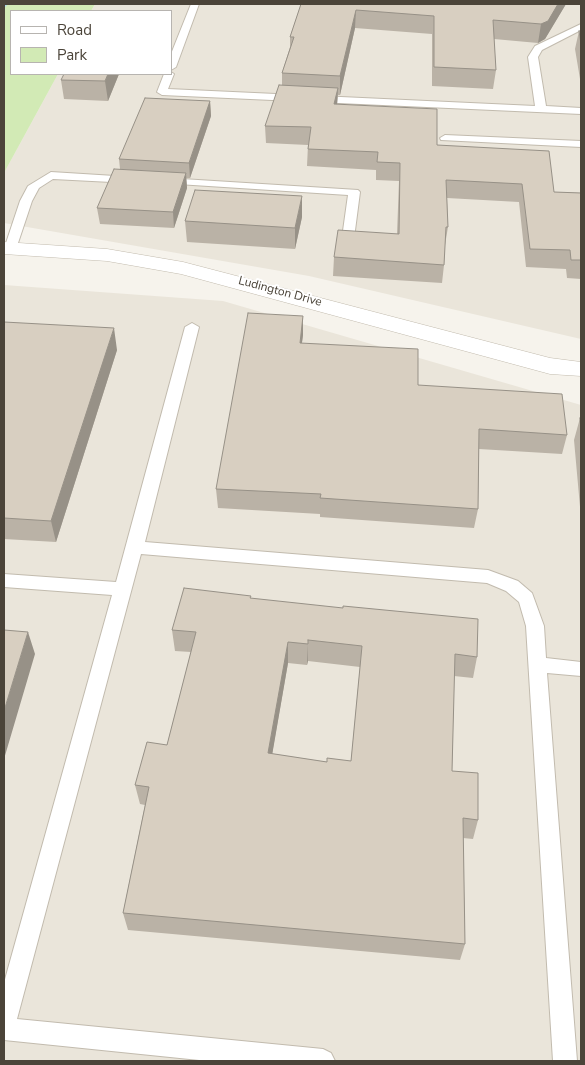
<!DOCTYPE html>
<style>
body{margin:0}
#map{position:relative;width:585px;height:1065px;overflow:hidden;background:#f6f3ec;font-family:"Nunito Sans",sans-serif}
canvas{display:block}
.frame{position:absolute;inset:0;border:5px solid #4b4439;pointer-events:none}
.legend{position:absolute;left:10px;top:10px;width:162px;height:65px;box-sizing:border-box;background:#fff;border:1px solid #b7b4b0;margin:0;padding:6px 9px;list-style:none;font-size:15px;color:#4b4439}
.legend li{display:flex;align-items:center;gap:10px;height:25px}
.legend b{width:25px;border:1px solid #b7b4b0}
</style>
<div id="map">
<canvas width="585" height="1065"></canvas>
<div class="frame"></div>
<ul class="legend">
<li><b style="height:6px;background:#fff"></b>Road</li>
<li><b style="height:14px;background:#d2eab5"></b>Park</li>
</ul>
</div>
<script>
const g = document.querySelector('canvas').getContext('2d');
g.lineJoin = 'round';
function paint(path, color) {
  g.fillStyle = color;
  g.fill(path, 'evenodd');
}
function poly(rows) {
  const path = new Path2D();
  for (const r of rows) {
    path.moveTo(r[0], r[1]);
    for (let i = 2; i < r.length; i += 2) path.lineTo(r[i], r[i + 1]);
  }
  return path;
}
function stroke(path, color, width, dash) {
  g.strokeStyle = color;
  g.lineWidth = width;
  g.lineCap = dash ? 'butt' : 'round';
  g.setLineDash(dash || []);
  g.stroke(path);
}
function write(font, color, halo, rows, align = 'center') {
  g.font = font + ' "Nunito Sans",sans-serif';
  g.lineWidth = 4;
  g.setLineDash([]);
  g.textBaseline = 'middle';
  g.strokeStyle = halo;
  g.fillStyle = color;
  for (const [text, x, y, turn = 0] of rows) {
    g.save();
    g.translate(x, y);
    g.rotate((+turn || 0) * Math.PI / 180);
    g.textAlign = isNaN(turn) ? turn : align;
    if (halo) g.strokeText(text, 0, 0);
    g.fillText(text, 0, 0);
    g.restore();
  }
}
const residential = poly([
 [95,4,581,4,581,339,309,276,4,223,4,173,58,74,171,74,171,11,91,11],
 [4,285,223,301,581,405,581,1061,4,1061]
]);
const green = poly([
 [4,4,95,4,91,11,11,11,11,74,58,74,4,173]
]);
const stream = poly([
 [4,4,8,4,4,8,4,4]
]);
const service = poly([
 [191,4,199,4,176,67,171,70,171,54,191,4],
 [581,24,581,30,542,50,538,57,546,106,581,108,581,114,162,95,157,92,164,74,171,74,171,72,174,74,168,89,535,106,528,57,535,46,581,24],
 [445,135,581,141,581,147,441,140,440,138,445,135],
 [51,172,131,177,137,180,131,183,53,179,39,188,32,201,16,249,10,253,6,252,4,249,20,201,28,186,51,172],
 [166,178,358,190,360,192,354,238,348,242,342,238,348,195,162,183,160,181,166,178],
 [192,323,199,327,145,542,488,570,518,581,532,593,544,626,546,658,581,662,581,676,547,673,577,1061,553,1061,526,626,519,602,506,591,487,583,141,554,17,1019,323,1049,331,1053,335,1061,209,1061,4,1040,4,983,112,595,4,587,4,574,116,582,185,327,192,323]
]);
const minor = poly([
 [4,242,107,249,183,262,550,358,581,362,581,376,550,374,181,274,107,261,4,254,4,242]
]);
const wall = poly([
 [301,4,566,4,545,39,538,43,494,39,496,70,493,89,432,86,432,34,355,28,340,95,338,95,337,105,554,192,581,193,581,279,567,278,566,269,526,267,519,202,447,198,448,227,445,245,444,265,442,283,333,276,334,257,397,234,399,181,376,180,376,170,307,166,308,145,266,143,265,126,282,85,282,73,290,47,290,37],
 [579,31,581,31,581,85,575,49],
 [119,74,108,101,64,99,61,80],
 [210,101,211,116,190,178,186,178,187,188,174,228,100,224,97,208,120,169,119,159],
 [302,217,295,249,187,242,185,221],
 [303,316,303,335,302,343,418,385,567,435,562,454,479,449,478,509,474,528,320,517,320,514,218,508,216,489],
 [4,322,117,350,56,542,4,539],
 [580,418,581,418,581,518,574,440],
 [251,599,477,657,473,678,454,676,452,771,478,820,473,839,463,838,465,944,460,960,128,930,123,913,145,805,140,804,135,785,167,745,191,652,175,651,172,630],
 [308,661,360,667,351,761,327,762,272,754,288,663,307,665]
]);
const shadedWall = poly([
 [558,4,566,4,545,39,538,43,541,24],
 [356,10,355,28,340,95,340,76],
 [108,74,119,74,108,101,105,81],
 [338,88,337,105,334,104],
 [210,101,211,116,190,178,189,163],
 [186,173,187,188,174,228,173,212],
 [302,196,302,217,295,249,295,228],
 [303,316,303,335,299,362,300,343],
 [114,328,117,350,56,542,51,521],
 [28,632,35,654,4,759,4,711],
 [308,640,308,661,307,665,308,644],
 [288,642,288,663,269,773,268,753]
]);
const building = poly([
 [301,4,558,4,548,21,541,24,493,20,496,70,434,67,434,16,356,10,340,76,282,73,294,37,290,37,301,4],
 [579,31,581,31,581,44,579,31],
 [64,74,108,74,105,81,61,80,64,74],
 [279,85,338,88,334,104,437,109,437,145,549,151,554,192,581,193,581,260,571,260,570,250,530,249,522,184,446,180,448,227,446,227,444,265,334,257,338,230,399,234,400,163,377,162,378,152,308,149,311,127,265,126,279,85],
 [145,98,210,101,189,163,119,159,145,98],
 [114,169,186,173,173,212,97,208,114,169],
 [195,190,302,196,295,228,185,221,195,190],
 [248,313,303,316,300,343,418,349,418,385,562,394,567,435,479,429,478,509,320,498,321,494,216,489,248,313],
 [4,322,114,328,51,521,4,518,4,322],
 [580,418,581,418,581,431,580,418],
 [184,588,251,596,250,598,343,608,343,606,478,619,477,657,455,654,452,771,478,773,478,820,463,818,465,944,123,913,149,787,135,785,147,742,167,745,196,632,172,630,184,588],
 [308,640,362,646,351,761,327,758,327,762,268,753,288,642,308,644,308,640],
 [4,630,28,632,4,711,4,630]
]);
const farStreetnames = [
 ["Ludington Drive",280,292,15]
];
paint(residential, '#eae5da');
paint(green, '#d2eab5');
paint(stream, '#a9d4f2');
stroke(service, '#c2bbae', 2);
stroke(minor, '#c2bbae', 1);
paint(service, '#fff');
paint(minor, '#fff');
paint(wall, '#bab2a6');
paint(shadedWall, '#979187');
paint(building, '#d8cfc1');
stroke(building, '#979187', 1);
write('12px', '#4b4439', '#fff', farStreetnames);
</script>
